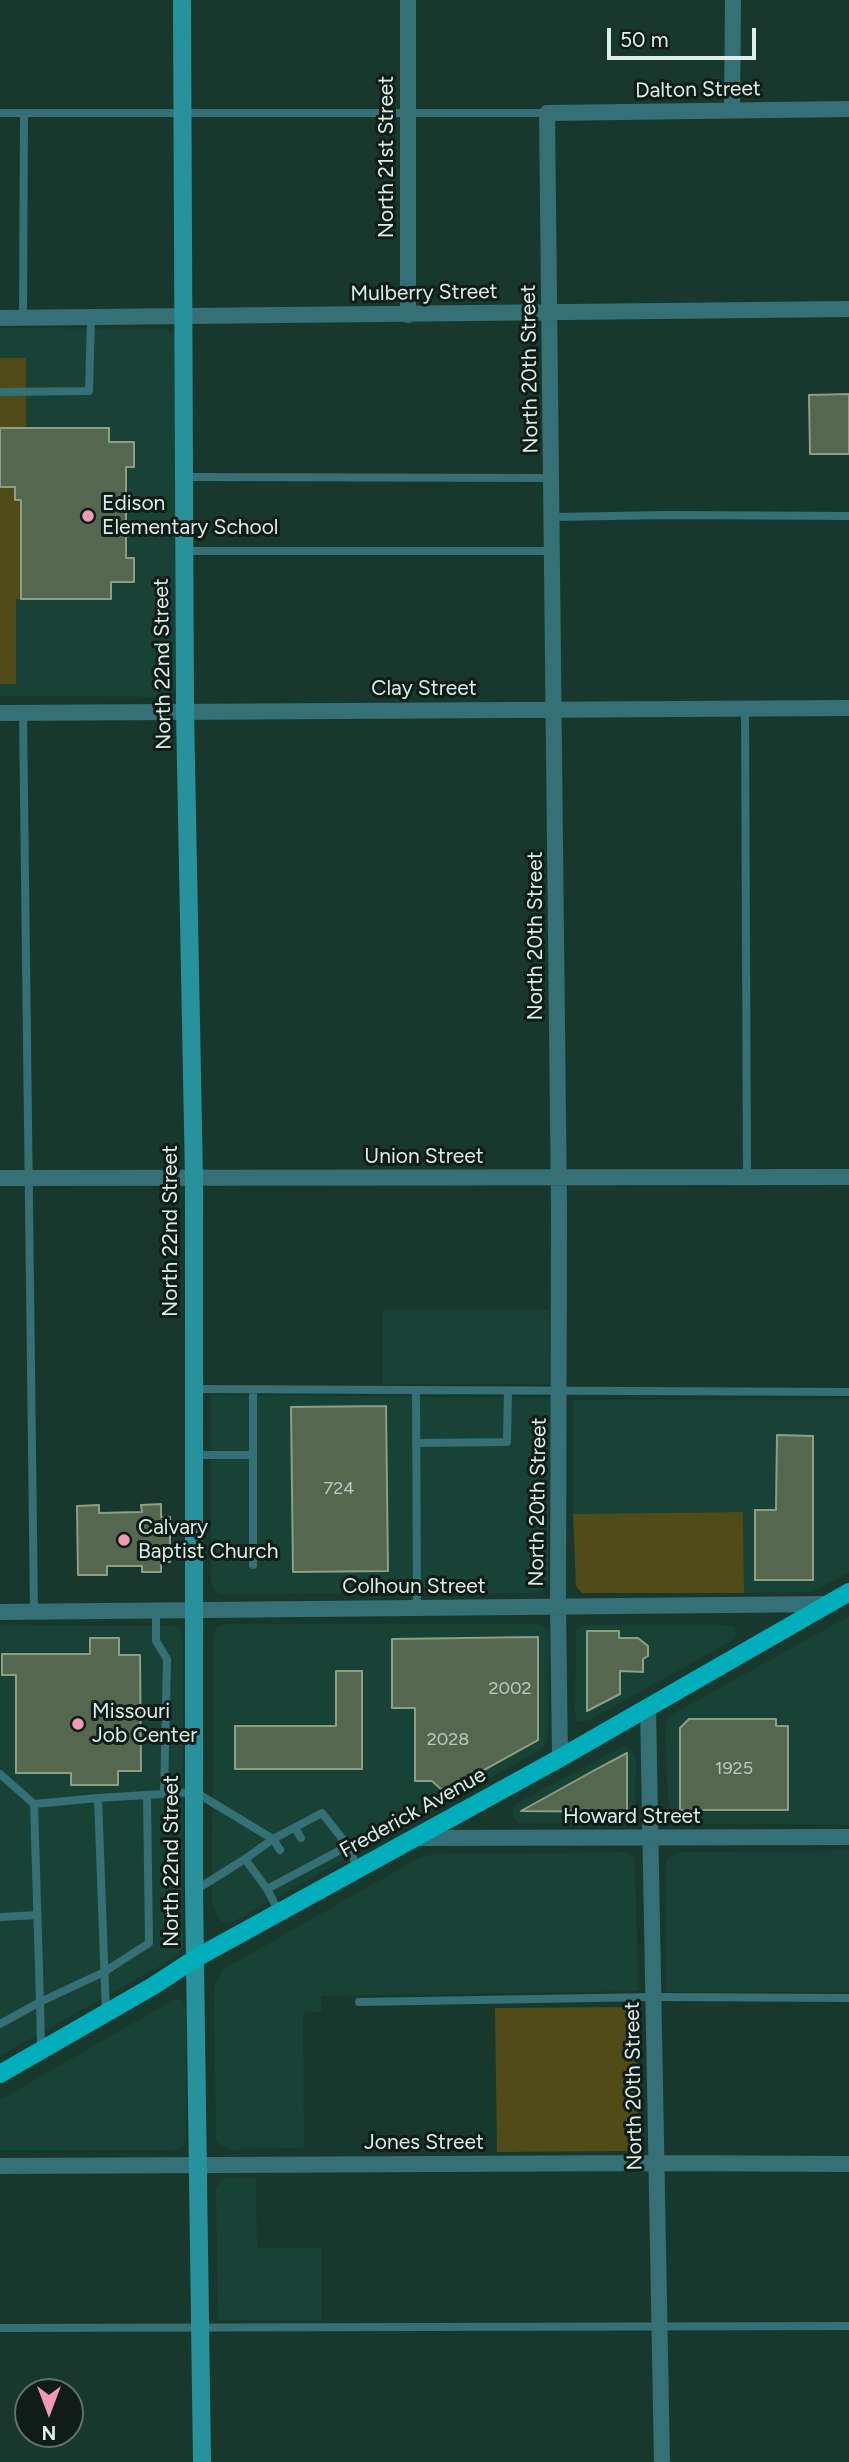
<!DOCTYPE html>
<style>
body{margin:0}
#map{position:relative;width:849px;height:2462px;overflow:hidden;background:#18382e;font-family:Figtree,sans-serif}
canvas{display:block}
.north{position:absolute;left:14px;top:2378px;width:70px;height:70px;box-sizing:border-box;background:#0f1c18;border:2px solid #61706b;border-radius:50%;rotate:180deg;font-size:19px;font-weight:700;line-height:28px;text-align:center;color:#dbeee7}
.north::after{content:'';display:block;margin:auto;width:24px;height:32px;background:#f19ab3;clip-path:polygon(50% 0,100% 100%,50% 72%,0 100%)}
.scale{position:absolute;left:607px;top:28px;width:149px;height:32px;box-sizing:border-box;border:4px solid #dbeee7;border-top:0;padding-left:9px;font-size:21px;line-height:24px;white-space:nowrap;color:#dbeee7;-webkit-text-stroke:5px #0f1c18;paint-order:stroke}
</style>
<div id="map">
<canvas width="849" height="2462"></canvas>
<div class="north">N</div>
<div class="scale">50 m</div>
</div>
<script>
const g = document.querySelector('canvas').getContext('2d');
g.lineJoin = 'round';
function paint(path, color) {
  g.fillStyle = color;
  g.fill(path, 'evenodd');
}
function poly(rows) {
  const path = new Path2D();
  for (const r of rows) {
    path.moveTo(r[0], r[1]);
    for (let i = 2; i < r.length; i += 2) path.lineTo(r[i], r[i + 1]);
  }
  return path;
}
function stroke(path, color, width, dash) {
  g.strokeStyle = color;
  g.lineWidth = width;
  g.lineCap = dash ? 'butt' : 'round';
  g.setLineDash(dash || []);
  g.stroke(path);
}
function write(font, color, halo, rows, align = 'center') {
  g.font = font + ' Figtree,sans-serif';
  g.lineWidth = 6;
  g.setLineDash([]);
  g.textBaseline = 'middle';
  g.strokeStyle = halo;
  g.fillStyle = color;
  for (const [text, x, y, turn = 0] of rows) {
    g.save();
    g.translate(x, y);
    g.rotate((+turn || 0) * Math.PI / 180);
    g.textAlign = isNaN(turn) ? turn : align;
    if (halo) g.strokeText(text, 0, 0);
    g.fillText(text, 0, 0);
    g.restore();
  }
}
const built = poly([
 [0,328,165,329,173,332,175,342,176,689,173,694,162,697,0,696],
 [383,1310,549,1310,549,1384,383,1384],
 [211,1395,550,1398,548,1583,542,1591,532,1593,219,1594,214,1589,211,1579],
 [849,1399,849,1572,812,1592,744,1593,743,1512,573,1514,573,1400],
 [849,1616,849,1825,675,1824,669,1821,665,1725,669,1716],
 [224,1624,538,1624,547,1628,549,1640,548,1736,545,1745,538,1751,233,1922,221,1922,212,1903,213,1636,216,1628],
 [0,1625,172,1626,180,1629,183,1637,183,1947,177,1955,167,1962,0,2056],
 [582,1625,722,1625,734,1627,736,1635,731,1641,588,1721,577,1721,575,1710,576,1630],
 [624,1746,632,1750,636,1761,635,1816,630,1823,518,1823,513,1817,513,1808,519,1802],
 [849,1851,849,1992,666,1992,666,1860,672,1856,681,1852],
 [624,1852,633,1856,635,1864,638,1991,321,1996,322,2012,303,2013,304,2148,231,2149,220,2145,216,2140,214,1999,215,1986,222,1970,419,1858,433,1854],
 [173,2000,182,2000,186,2009,186,2141,182,2148,172,2150,0,2150,0,2100],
 [225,2179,256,2179,257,2248,321,2248,321,2320,218,2320,216,2189,219,2183]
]);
const green = poly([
 [0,358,26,358,26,428,0,428],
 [0,487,15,487,15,500,21,500,21,599,16,599,16,684,0,684],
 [743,1512,744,1593,582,1593,576,1586,573,1514],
 [637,2007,638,2137,636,2146,628,2151,497,2152,495,2008]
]);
const building = poly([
 [849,394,849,454,810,454,809,395,849,394],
 [0,428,109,428,109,442,134,442,134,467,126,467,126,558,134,558,134,582,111,582,111,599,21,599,21,500,15,500,15,487,0,487,0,428],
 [386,1406,388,1571,293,1572,291,1407,386,1406],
 [777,1435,813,1436,813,1580,755,1580,755,1510,776,1510,777,1435],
 [161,1504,161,1517,170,1517,170,1562,161,1562,161,1572,142,1572,142,1566,107,1566,107,1575,78,1575,77,1506,99,1505,99,1513,142,1512,141,1505,161,1504],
 [587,1631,619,1631,619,1638,638,1638,648,1646,648,1656,643,1659,643,1672,620,1671,620,1694,587,1711,587,1631],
 [538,1637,538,1740,444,1792,432,1781,415,1781,415,1708,392,1708,392,1639,538,1637],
 [90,1638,119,1638,119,1655,140,1655,141,1771,118,1771,118,1785,71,1785,71,1773,16,1773,16,1675,2,1675,2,1654,90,1654,90,1638],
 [336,1671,362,1671,362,1769,235,1769,235,1726,336,1726,336,1671],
 [689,1719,776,1719,776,1726,788,1726,788,1810,680,1810,680,1728,689,1719],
 [627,1753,627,1812,521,1811,593,1771,627,1753]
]);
const lane = poly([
 [0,113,547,113],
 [23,318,24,113],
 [0,392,89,391,91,317],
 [184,477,552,478],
 [553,517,669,515,849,516],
 [185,551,553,551],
 [745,708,747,1178],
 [23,713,34,1612],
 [194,1389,849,1392],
 [416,1391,417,1608],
 [416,1443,507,1442,508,1391],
 [193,1455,253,1455],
 [253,1565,253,1390],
 [156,1610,156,1641,167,1659,164,1794],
 [0,1774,34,1804],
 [295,1828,301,1838],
 [267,1889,348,1846],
 [194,1891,245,1859],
 [279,1912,267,1889,245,1859,273,1839,322,1813,348,1846,358,1869],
 [0,1917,37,1915],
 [359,2002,654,1997,849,1998],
 [106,2013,98,1798,195,1792,273,1839,280,1850],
 [0,2024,40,2002,34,1804,98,1798],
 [41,2049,40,2002,104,1972,149,1943,147,1795],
 [0,2328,849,2326]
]);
const street = poly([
 [408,0,408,315],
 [732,110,733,0],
 [0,318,849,309],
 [0,713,849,708],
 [0,1178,849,1177],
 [0,1612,828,1604],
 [648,1708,662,2462],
 [560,1758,558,1607,559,1208,547,113,849,109],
 [414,1838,849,1837],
 [0,2166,657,2163,849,2164]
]);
const secondary = poly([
 [182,0,185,712,194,1179,194,1891,202,2462]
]);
const primary = poly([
 [0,2074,153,1986,196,1958,560,1758,849,1592]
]);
const markers = [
 [88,516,7,"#f19ab3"],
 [124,1540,7,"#f19ab3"],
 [78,1724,7,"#f19ab3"]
];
const numberNames = [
 ["724",339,1489],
 ["2002",510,1689],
 ["2028",448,1740],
 ["1925",734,1769]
];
const streetNames = [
 ["Dalton Street",698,90,-1],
 ["North 21st Street",387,157,-90],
 ["Mulberry Street",424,293,-1],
 ["North 20th Street",530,369,-91],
 ["North 22nd Street",163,664,-91],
 ["Clay Street",424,689],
 ["North 20th Street",536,936,-90],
 ["Union Street",424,1157],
 ["North 22nd Street",171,1231,-90],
 ["North 20th Street",538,1502,-89],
 ["Colhoun Street",414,1587],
 ["Frederick Avenue",413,1813,-29],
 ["Howard Street",632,1817],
 ["North 22nd Street",172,1861,-90],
 ["North 20th Street",634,2086,-91],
 ["Jones Street",424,2143]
];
const poiNames = [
 ["Edison",102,504],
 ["Elementary School",102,528],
 ["Calvary",138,1528],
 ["Baptist Church",138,1552],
 ["Missouri",92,1712],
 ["Job Center",92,1736]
];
paint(built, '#174235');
paint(green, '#514b17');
paint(building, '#56674f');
stroke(building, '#8c9f85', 2);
stroke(lane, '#357076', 8);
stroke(street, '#357076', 16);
stroke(secondary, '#28929c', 18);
stroke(primary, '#00adba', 18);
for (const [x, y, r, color] of markers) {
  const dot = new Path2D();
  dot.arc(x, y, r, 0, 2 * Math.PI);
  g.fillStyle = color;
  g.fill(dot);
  stroke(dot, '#0f1c18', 2.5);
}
write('18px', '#baccc1', null, numberNames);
write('21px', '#dbeee7', '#0f1c18', streetNames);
write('21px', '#dbeee7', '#0f1c18', poiNames, 'left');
</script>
